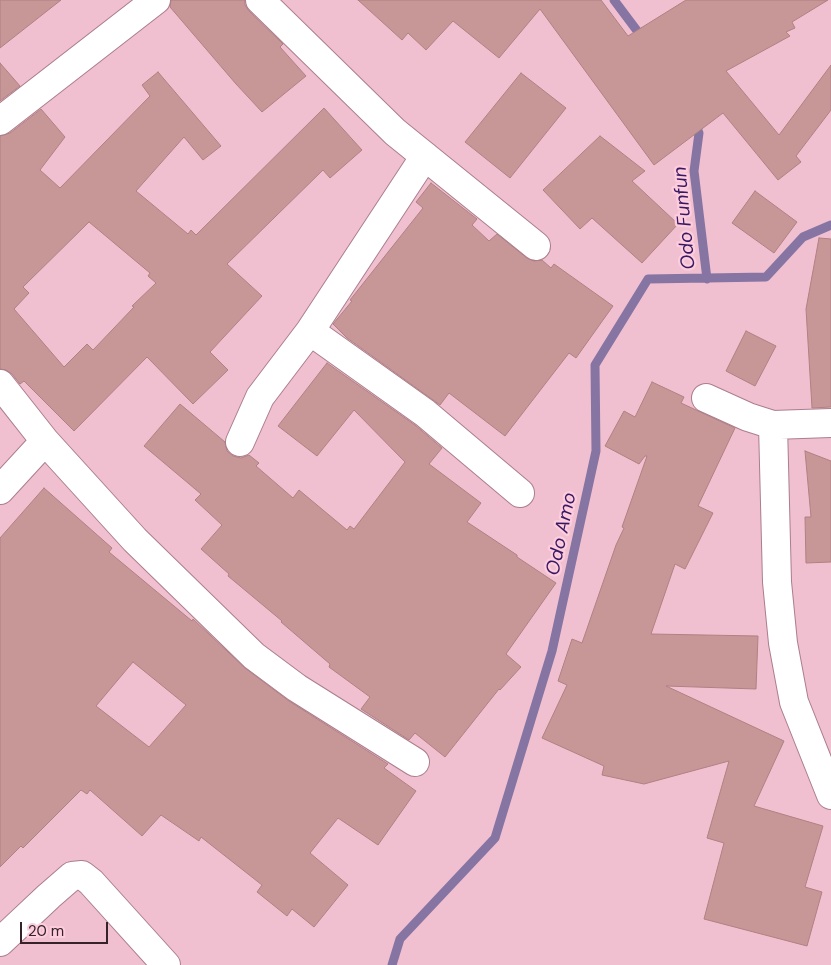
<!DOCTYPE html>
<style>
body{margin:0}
#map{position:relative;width:831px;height:965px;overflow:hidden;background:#f1c0d0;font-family:"DM Sans",sans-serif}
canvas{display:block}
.scale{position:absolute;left:20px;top:922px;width:88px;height:22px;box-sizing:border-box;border:2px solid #352329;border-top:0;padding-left:6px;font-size:15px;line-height:18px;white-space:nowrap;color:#352329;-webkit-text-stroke:4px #fecddd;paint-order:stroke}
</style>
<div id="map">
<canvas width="831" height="965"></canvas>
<div class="scale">20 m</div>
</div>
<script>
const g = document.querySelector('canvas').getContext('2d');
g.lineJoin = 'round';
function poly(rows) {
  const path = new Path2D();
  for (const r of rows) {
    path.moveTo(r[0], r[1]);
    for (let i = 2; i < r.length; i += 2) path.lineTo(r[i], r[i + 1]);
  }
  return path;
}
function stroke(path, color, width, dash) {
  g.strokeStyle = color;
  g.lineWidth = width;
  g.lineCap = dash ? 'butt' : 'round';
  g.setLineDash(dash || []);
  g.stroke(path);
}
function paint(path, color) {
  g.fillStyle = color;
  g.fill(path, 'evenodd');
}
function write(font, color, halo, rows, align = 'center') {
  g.font = font + ' "DM Sans",sans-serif';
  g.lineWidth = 4.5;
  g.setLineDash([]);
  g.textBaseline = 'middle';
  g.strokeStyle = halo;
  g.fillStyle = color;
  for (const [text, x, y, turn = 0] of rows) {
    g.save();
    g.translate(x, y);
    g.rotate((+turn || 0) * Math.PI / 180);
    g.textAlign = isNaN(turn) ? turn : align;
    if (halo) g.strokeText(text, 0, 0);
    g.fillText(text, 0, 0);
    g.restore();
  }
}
const stream = poly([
 [614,0,644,40],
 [694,120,699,133,694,171,707,279],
 [392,965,400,939,495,838,552,651,596,451,595,365,648,279,766,277,803,237,831,225]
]);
const building = poly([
 [0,0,61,0,0,48,0,0],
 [171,0,245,0,245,5,249,11,283,44,280,47,306,76,262,112,236,84,170,7,171,0],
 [358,0,601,0,628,36,686,0,828,0,792,22,795,28,786,32,790,36,726,71,779,135,831,65,831,110,796,156,801,162,778,180,723,113,654,165,540,9,499,58,453,21,426,50,408,33,402,40,358,0],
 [0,63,20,86,0,101,0,63],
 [158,72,221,146,203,160,184,137,136,191,188,234,191,230,196,235,324,108,362,150,330,178,323,170,227,264,262,296,210,352,228,370,193,404,147,357,74,431,24,381,20,384,12,374,6,370,0,369,0,136,10,133,41,109,65,137,40,170,60,188,150,96,142,85,158,72],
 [89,222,150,273,148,276,156,283,132,306,134,307,93,350,87,344,64,367,14,309,29,293,23,287,89,222],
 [521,73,566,108,510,178,465,142,521,73],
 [600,136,645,171,632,181,678,224,642,263,592,218,580,229,543,190,600,136],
 [431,183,477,219,472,225,489,241,497,234,527,258,534,261,542,260,551,268,554,264,613,306,576,358,569,353,505,436,449,393,440,405,347,338,333,324,352,301,350,300,423,208,416,202,431,183],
 [755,191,797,222,774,253,732,223,755,191],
 [819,238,831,239,831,407,812,408,806,309,819,238],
 [746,331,776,346,755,386,726,371,746,331],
 [327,363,415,425,442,448,429,464,481,503,467,522,517,555,517,557,556,583,506,654,521,667,500,690,499,689,445,757,415,733,409,740,361,709,370,697,329,667,330,664,281,622,282,621,228,576,229,574,201,549,222,525,195,500,201,494,144,446,180,404,225,442,227,451,233,456,241,458,249,455,259,463,256,466,293,498,299,490,347,530,350,526,354,529,405,462,354,410,317,456,278,426,327,363],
 [652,382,684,397,681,403,735,428,698,506,713,513,685,569,675,564,651,634,758,636,756,689,666,686,784,741,754,806,823,826,805,887,822,892,807,946,704,919,724,843,707,838,729,761,644,784,602,775,604,766,542,738,567,685,558,681,572,639,582,643,616,545,624,528,622,527,647,456,645,456,639,464,605,446,624,411,635,417,652,382],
 [805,451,831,461,831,562,806,563,805,517,811,517,805,451],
 [44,488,112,548,109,552,192,621,193,619,245,668,289,701,388,764,384,768,416,791,378,845,338,818,310,853,348,885,314,927,292,909,287,916,257,892,262,885,201,837,199,841,161,815,142,836,90,790,87,794,81,790,23,848,21,846,0,867,0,538,44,488],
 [133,662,186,705,149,747,96,706,133,662]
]);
const minor = poly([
 [260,0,395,132,536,246],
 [0,121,156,0],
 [310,331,425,413,520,493],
 [0,384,45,441,135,540,254,656,297,688,415,762],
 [706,398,748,417,773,425,831,423],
 [773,425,777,582,783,643,794,702,831,795],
 [240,442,260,397,310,331,425,156],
 [0,490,45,441],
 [0,942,49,896,72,876,82,875,91,882,166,965]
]);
const waterNames = [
 ["Odo Funfun",685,218,-95],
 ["Odo Amo",562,534,-78]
];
stroke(stream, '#8674a3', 9);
paint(building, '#c79697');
stroke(building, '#b08082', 1);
stroke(minor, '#ab7e8d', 30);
stroke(minor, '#fff', 28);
write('italic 19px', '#371863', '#fecddd', waterNames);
</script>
